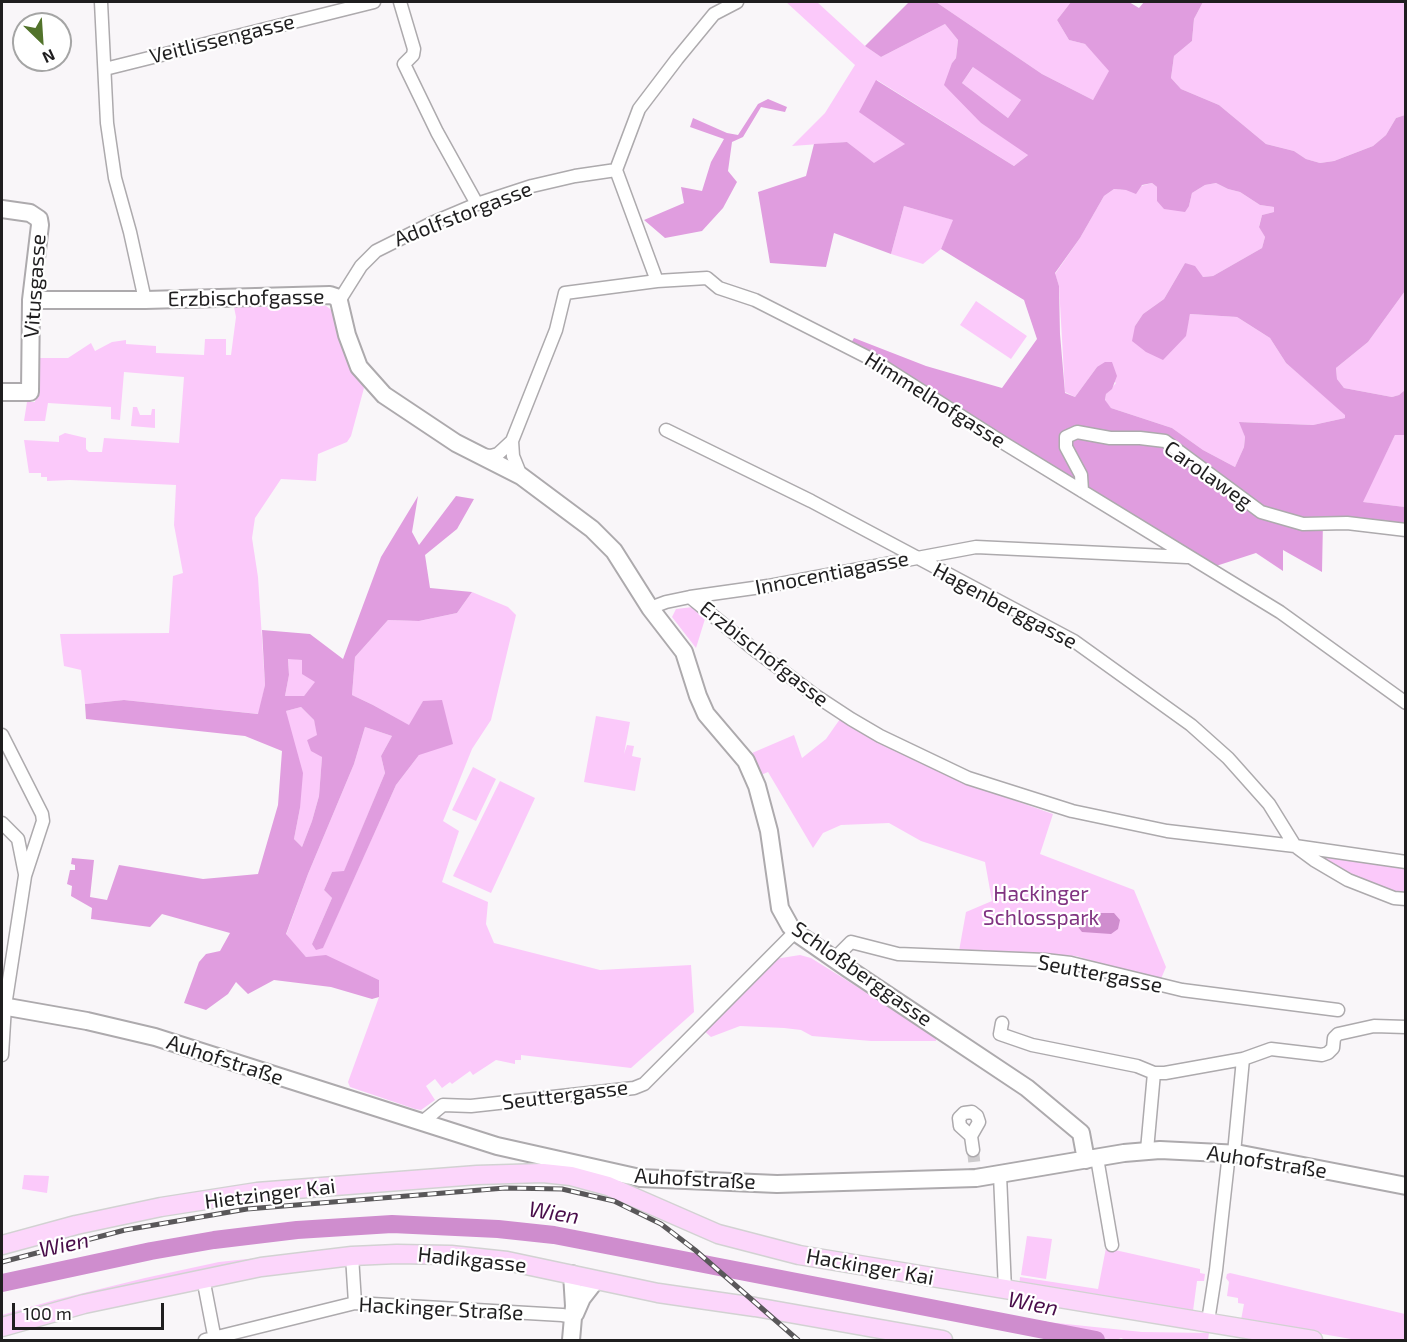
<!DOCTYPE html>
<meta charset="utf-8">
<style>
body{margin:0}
#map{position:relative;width:1407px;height:1342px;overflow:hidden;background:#f9f6f9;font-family:"Exo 2",sans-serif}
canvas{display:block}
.frame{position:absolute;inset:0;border:3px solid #1f1e1f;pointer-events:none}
.north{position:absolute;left:12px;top:12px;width:60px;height:60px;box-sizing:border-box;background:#fff;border:2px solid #a5a5a5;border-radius:50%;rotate:155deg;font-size:16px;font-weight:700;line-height:24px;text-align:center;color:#1f1e1f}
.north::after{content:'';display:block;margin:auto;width:21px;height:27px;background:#52732b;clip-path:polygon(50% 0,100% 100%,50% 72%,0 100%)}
.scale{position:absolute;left:12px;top:1303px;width:152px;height:27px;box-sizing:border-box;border:3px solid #1f1e1f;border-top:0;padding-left:8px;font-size:18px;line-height:21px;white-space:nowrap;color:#1f1e1f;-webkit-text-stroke:4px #fff;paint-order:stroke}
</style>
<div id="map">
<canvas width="1407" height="1342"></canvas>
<div class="frame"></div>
<div class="north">N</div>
<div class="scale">100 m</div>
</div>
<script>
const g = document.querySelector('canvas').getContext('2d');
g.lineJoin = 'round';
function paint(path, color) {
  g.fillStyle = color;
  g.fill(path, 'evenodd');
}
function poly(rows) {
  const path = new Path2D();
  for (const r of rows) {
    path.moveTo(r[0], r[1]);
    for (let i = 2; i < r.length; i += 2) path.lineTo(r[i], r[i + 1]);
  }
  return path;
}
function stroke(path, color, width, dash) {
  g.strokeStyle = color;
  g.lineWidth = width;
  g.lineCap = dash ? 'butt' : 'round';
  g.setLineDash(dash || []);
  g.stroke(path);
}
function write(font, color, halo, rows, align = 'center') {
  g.font = font + ' "Exo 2",sans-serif';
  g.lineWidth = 4.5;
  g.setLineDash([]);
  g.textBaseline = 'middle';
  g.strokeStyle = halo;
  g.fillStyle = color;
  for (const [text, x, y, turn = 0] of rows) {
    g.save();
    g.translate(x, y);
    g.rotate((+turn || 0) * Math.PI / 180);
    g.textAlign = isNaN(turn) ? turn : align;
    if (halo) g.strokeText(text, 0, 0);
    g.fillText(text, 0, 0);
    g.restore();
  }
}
const green = poly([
 [786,2,817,2,865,46,881,57,945,24,958,40,956,58,952,63,972,111,981,123,1029,154,1014,166,877,80,906,144,874,164,847,142,792,146,825,113,855,65],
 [936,2,1071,2,1057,20,1069,40,1085,44,1110,71,1093,100,1042,74],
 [1203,2,1405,2,1405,115,1396,118,1386,135,1373,146,1334,161,1320,163,1306,159,1294,151,1266,144,1219,105,1181,89,1171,78,1174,56,1192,41,1194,19],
 [974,66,1021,100,1008,118,962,83],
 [1152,183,1157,187,1157,201,1189,206,1192,193,1205,185,1216,183,1228,189,1240,192,1260,205,1274,207,1274,212,1262,215,1259,226,1265,237,1262,248,1213,276,1203,277,1185,263,1164,299,1143,314,1135,326,1185,336,1190,314,1237,317,1270,338,1286,363,1346,415,1345,418,1313,425,1240,422,1245,437,1244,447,1235,467,1203,450,1172,428,1111,408,1105,401,1106,394,1116,383,1097,367,1075,397,1065,392,1059,286,1055,274,1080,238,1104,196,1114,189,1126,190],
 [904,206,954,220,941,249,923,264,891,254],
 [1405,291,1405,390,1399,395,1392,397,1344,388,1337,379,1336,368,1368,342],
 [976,301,1027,336,1011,359,960,325],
 [326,306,333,311,342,342,364,388,351,436,347,442,318,454,316,481,281,479,255,518,252,538,258,577,265,685,259,714,124,700,85,704,81,670,64,666,60,634,169,633,173,576,183,573,174,525,176,485,70,480,47,481,47,477,41,477,41,473,29,473,24,440,59,442,59,436,65,433,86,438,86,449,89,452,102,452,104,438,179,443,184,377,124,372,120,420,111,419,111,407,48,403,45,421,24,421,27,402,35,402,38,358,68,358,91,343,95,351,112,342,126,340,126,344,156,346,156,353,204,355,205,339,226,339,226,355,231,355,236,317,234,307],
 [133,407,137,407,140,415,151,415,152,409,155,409,155,428,131,426],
 [1395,435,1405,435,1405,507,1362,502],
 [472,592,508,607,516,615,491,720,472,749,443,821,459,831,442,882,488,902,486,924,494,943,600,970,691,965,694,1012,631,1068,521,1055,521,1060,515,1060,515,1064,496,1060,473,1075,470,1071,452,1084,450,1082,442,1088,435,1079,426,1086,435,1100,421,1110,415,1109,350,1087,348,1082,379,997,379,980,326,956,306,957,286,935,308,874,354,764,365,727,392,736,381,756,385,773,344,872,332,872,324,890,332,898,312,944,323,947,396,785,419,755,423,701,410,726,373,705,352,695,355,657,388,620,419,621,457,613],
 [693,607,705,619,696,648,672,617,676,609],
 [288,658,302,660,316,682,304,696,285,696,289,675],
 [301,707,314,720,318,735,307,740,322,757,319,796,312,821,302,847,294,839,300,808,286,711],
 [596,716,630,722,624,754,627,745,634,746,632,756,641,758,635,791,584,782],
 [840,719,896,751,968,784,1053,814,1040,854,1134,890,1166,967,1160,981,1076,956,959,951,966,912,992,901,985,862,921,841,889,823,841,825,823,833,813,848,768,772,761,775,752,753,794,735,802,758,826,739],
 [473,767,496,779,476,821,452,810],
 [500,781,535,798,491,893,453,876],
 [1311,855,1405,868,1405,896,1352,879],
 [800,955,811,958,936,1036,936,1041,871,1041,812,1036,801,1030,784,1028,740,1026,711,1037,703,1030,775,959],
 [24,1175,49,1176,47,1193,22,1189],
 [1027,1236,1052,1239,1046,1279,1021,1275],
 [1106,1248,1200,1269,1200,1273,1205,1274,1204,1281,1197,1281,1193,1311,1019,1287,1020,1277,1098,1289],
 [322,1251,2,1321,2,1315,55,1300,145,1278,219,1262],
 [1230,1273,1405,1314,1405,1340,1357,1340,1241,1320,1244,1304,1238,1303,1238,1298,1227,1296,1229,1282,1226,1278,1227,1274],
 [1047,1322,1142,1332,1209,1333,1208,1340,1126,1340,1121,1338,1116,1340,1079,1335,1073,1331,1051,1326]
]);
const forest = poly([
 [909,2,936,2,1042,74,1093,100,1109,71,1085,44,1069,40,1057,20,1071,2,1129,2,1139,8,1144,2,1203,2,1194,19,1192,41,1174,56,1171,78,1181,89,1219,105,1266,144,1294,151,1306,159,1320,163,1334,161,1373,146,1386,135,1396,118,1405,115,1405,291,1368,342,1336,368,1337,379,1344,388,1392,397,1399,395,1405,390,1405,435,1395,435,1363,502,1405,507,1405,525,1323,521,1322,572,1283,550,1283,571,1256,553,1216,566,851,343,854,338,926,366,1002,388,1037,339,1024,300,941,249,953,220,904,206,891,254,834,233,826,267,770,263,758,192,806,176,814,144,847,142,874,163,905,144,859,112,876,80,1014,166,1028,155,981,123,944,85,952,63,956,58,958,40,945,24,881,57,865,46],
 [973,67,1021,100,1008,118,962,83],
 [1152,183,1157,187,1157,201,1164,209,1185,212,1189,206,1192,193,1205,185,1216,183,1228,189,1240,192,1260,205,1274,207,1274,212,1262,215,1259,227,1265,237,1262,248,1213,276,1203,277,1195,266,1185,263,1164,299,1143,314,1135,326,1132,341,1146,352,1163,360,1186,336,1190,314,1237,317,1270,338,1286,363,1345,415,1345,418,1313,425,1239,422,1245,437,1244,447,1235,467,1203,450,1172,428,1111,408,1105,400,1106,394,1112,389,1117,376,1112,362,1105,362,1097,367,1075,397,1065,393,1060,334,1059,286,1055,273,1080,238,1104,196,1114,189,1126,190,1136,194,1142,185],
 [768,99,787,107,785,112,761,107,743,137,732,142,728,171,737,182,723,208,702,231,665,238,644,220,684,203,681,187,702,191,711,162,724,139,690,127,693,118,727,133,738,135,758,104],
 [418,496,412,532,419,545,456,496,474,499,457,529,425,555,430,588,472,592,457,613,419,621,388,620,355,657,352,695,373,705,409,725,423,701,442,700,453,744,419,755,396,785,323,948,316,950,312,944,332,898,324,890,332,872,344,871,385,773,381,756,392,736,365,727,354,764,308,874,286,934,306,957,326,955,379,980,379,997,372,999,331,987,274,980,248,994,236,982,228,994,206,1010,184,1003,199,962,206,954,220,951,230,933,162,914,150,927,91,919,92,908,71,896,72,886,67,884,70,870,75,870,75,865,71,864,72,858,94,860,90,897,107,900,119,865,203,879,258,874,278,805,282,751,245,736,86,719,85,704,124,700,258,714,265,685,262,630,310,634,343,659,381,557],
 [288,659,302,660,302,674,315,682,304,696,285,696,289,675],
 [301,707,314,720,317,735,307,740,311,751,322,757,319,796,312,821,302,847,294,839,300,808,303,773,286,711]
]);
const water = poly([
 [1089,913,1114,913,1120,920,1118,929,1111,934,1082,932,1078,927,1078,921,1082,916],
 [1043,1321,1047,1322,1051,1326,1073,1331,1079,1336,1116,1340,1076,1340,1049,1335,1041,1337,1041,1323]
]);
const river = poly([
 [2,1283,151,1251,214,1240,297,1230,392,1224,498,1229,554,1235,611,1246,1096,1340]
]);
const streetTunnel = poly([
 [973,1150,975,1169]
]);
const street = poly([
 [101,2,107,123,115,178,130,232,145,300],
 [400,2,414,49,413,55,404,64,437,132,477,204],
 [105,69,374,2],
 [616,170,639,109,677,59,714,14,737,2],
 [616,170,657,281],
 [339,301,361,266,376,251,432,223,477,204,532,186,575,176,616,170],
 [666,430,811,501,1074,641,1191,725,1228,758,1269,804,1295,846,1314,860,1348,880,1394,898,1406,899],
 [512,441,513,456,521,476],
 [480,455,491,456,498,454,512,441,556,330,565,293,657,281,707,278,719,288,755,300,873,360,1002,442,1280,612,1406,703],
 [1082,491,1081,475,1066,447,1066,437,1077,432,1110,438,1140,438,1165,441,1261,512,1303,524,1347,523,1406,530],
 [690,597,768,586,976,547,1187,557],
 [650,608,666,602,690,597,751,647,813,694,851,719,880,736,968,778,1072,811,1167,831,1295,846,1406,862],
 [2,735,42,814,43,821,25,876,5,1006,2,1055],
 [2,823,18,839,25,874],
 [834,959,851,942,898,954,1045,960,1071,963,1182,990,1338,1010],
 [1002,1023,1000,1034,1032,1045,1137,1066,1154,1073,1165,1073,1243,1059,1271,1049,1322,1055,1328,1053,1333,1048,1334,1038,1338,1034,1374,1026,1406,1027],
 [421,1123,443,1105,471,1106,634,1088,644,1084,795,932],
 [971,1136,960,1126,959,1118,964,1113,972,1112,977,1116,979,1122,971,1136,973,1150],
 [1147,1150,1154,1073],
 [1234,1153,1243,1059],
 [1097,1158,1112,1245],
 [1000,1175,1005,1290],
 [352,1256,355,1303],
 [203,1278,215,1340],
 [1208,1321,1216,1270,1229,1153],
 [205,1340,355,1303,562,1315,574,1317]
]);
const secondary = poly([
 [2,209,30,213,39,219,40,225,31,300,30,392,2,392],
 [31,300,145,300,330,295,336,297,339,301,347,335,359,367,384,395,456,443,521,476,592,529,614,551,650,608,684,652,698,696,706,714,746,761,757,786,769,831,780,908,790,926,795,932,847,968,1027,1088,1081,1133,1086,1160],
 [2,1006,87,1021,155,1037,497,1146,640,1178,777,1184,976,1178,1124,1153,1160,1150,1241,1154,1406,1186],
 [575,1314,582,1298,596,1280],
 [571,1340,574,1306,572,1274]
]);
const primary = poly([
 [2,1245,76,1225,161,1207,257,1192,477,1175,543,1173,571,1176,608,1186,718,1234,799,1255,1313,1340],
 [2,1327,84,1304,261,1267,352,1256,397,1254,451,1255,507,1261,658,1293,755,1307,943,1340]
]);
const rail = poly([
 [2,1262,125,1230,247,1209,505,1188,562,1189,614,1201,661,1224,695,1250,798,1340]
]);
const streetNames = [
 ["Veitlissengasse",222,39,-14],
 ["Adolfstorgasse",463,214,-21],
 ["Vitusgasse",35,286,-86],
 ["Erzbischofgasse",246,298,-1],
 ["Himmelhofgasse",935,400,32],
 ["Carolaweg",1208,475,35],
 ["Innocentiagasse",832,573,-11],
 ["Hagenberggasse",1005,606,28],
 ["Erzbischofgasse",764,654,38],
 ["Schloßberggasse",862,974,35],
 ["Seuttergasse",1100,974,11],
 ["Auhofstraße",225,1060,18],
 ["Seuttergasse",565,1095,-7],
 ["Auhofstraße",1267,1162,9],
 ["Auhofstraße",695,1179,3],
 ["Hietzinger Kai",270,1194,-7],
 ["Hadikgasse",472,1260,6],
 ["Hackinger Kai",870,1267,10],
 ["Hackinger Straße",441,1309,3]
];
const parkNames = [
 ["Hackinger",1041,894],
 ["Schlosspark",1041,918]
];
const waterNames = [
 ["Wien",554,1213,9],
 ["Wien",64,1245,-12],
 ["Wien",1033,1304,11]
];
paint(green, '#fbc9fa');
paint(forest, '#e09ddf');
paint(water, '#cf8dce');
stroke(river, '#cf8dce', 18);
stroke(streetTunnel, '#cdcbcd', 12, [12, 6]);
stroke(street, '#adaaad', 15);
stroke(secondary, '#adaaad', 20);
stroke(primary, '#d2d2d2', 21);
stroke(street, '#fff', 12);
stroke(secondary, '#fff', 16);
stroke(primary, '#fcd6fb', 18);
stroke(rail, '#595759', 5);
stroke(rail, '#fff', 3, [9]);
write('21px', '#1f1e1f', '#fff', streetNames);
write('21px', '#803381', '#fff', parkNames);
write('italic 22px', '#490d4a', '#fff', waterNames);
</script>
